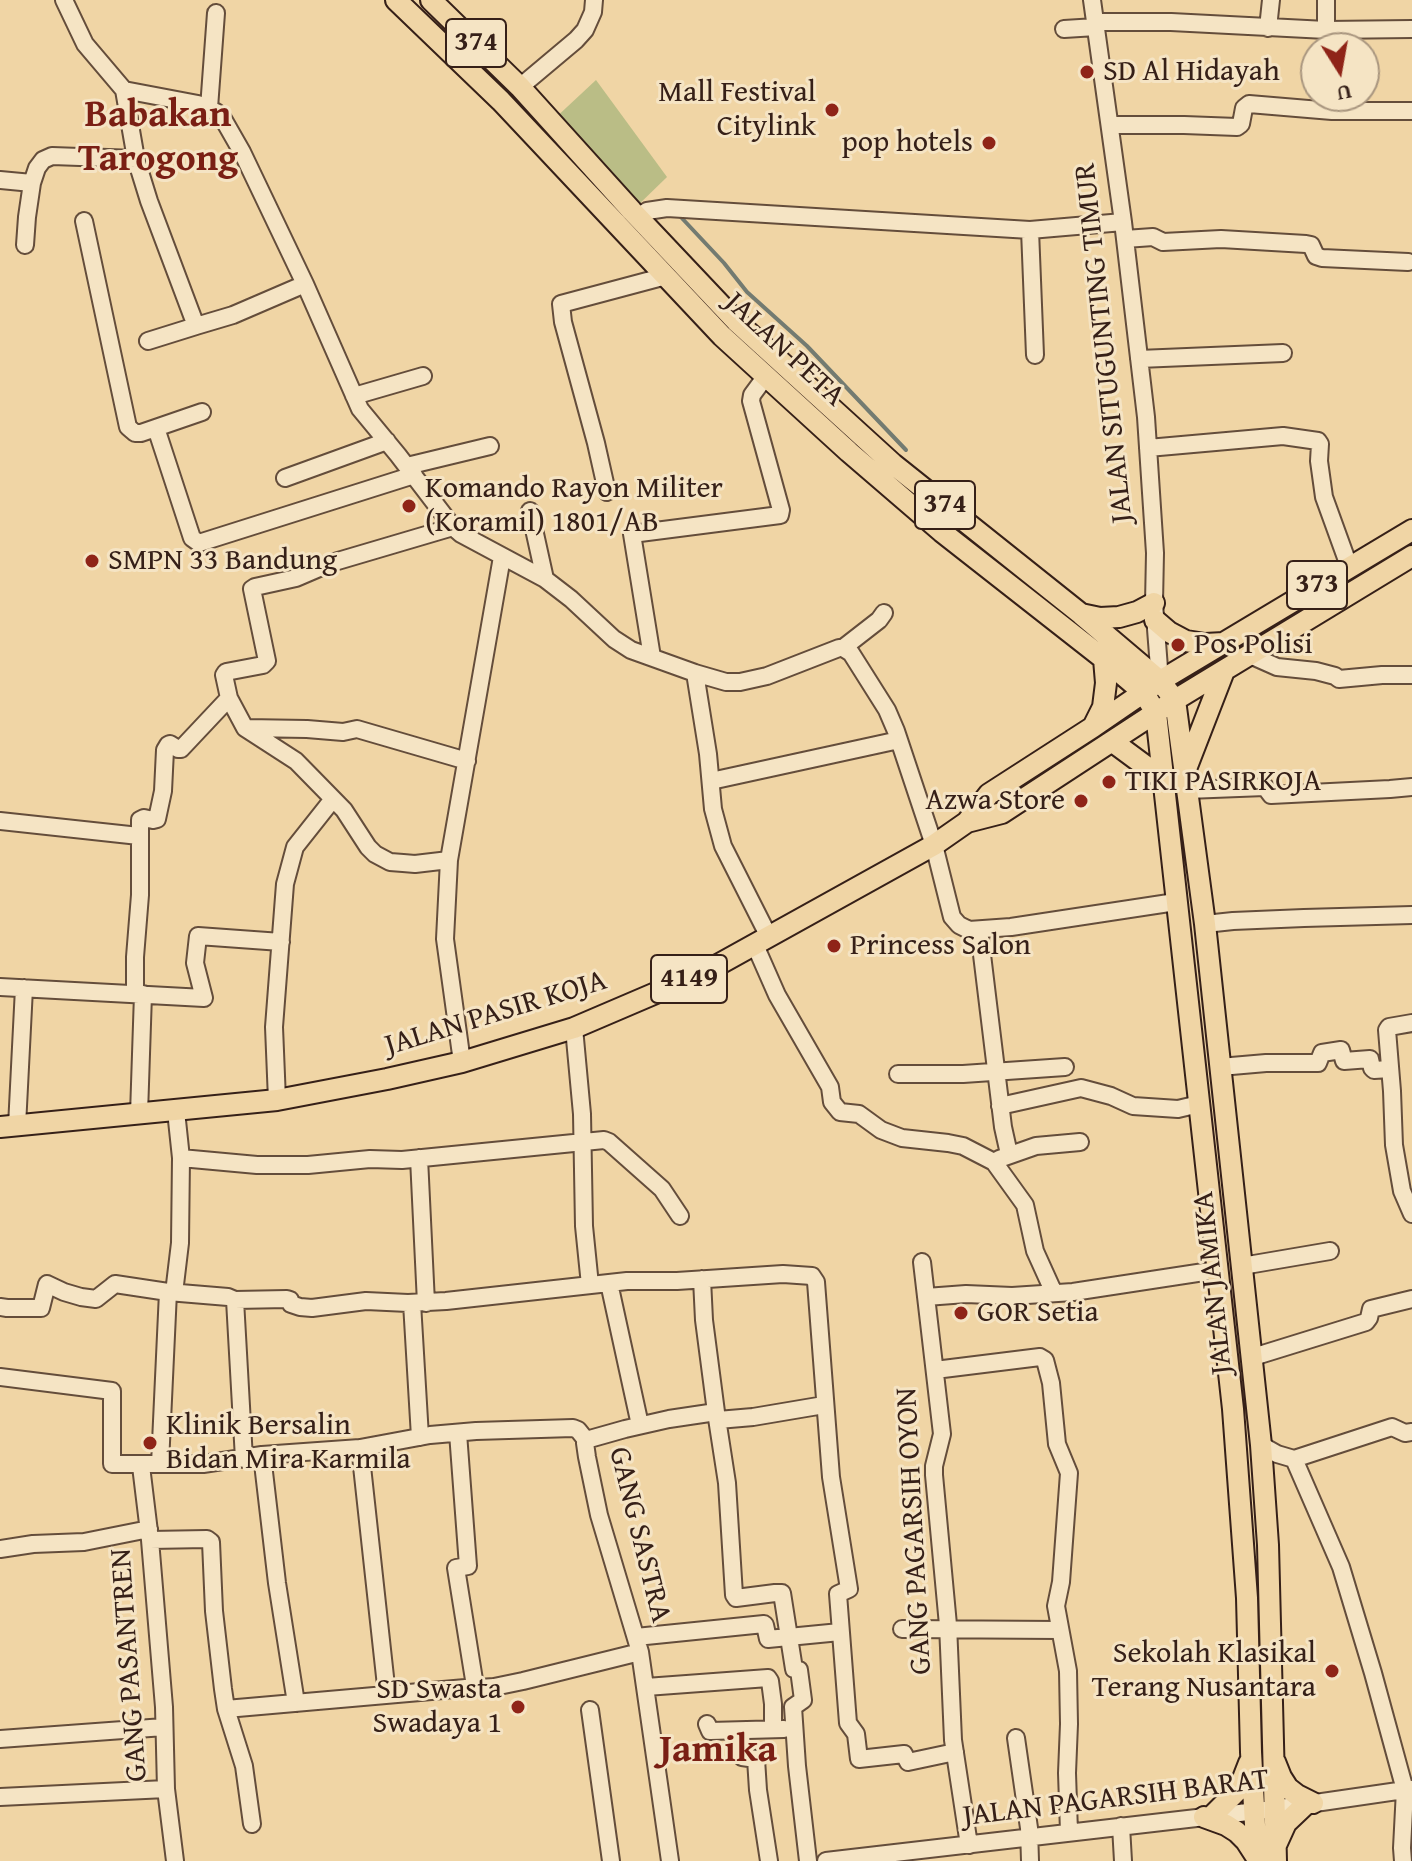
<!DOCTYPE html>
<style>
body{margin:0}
#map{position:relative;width:1412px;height:1861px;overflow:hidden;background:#f0d5a5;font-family:"Gentium Book Plus",serif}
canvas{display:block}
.north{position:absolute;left:1300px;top:32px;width:80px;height:80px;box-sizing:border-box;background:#f5e4c4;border:2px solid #a9967f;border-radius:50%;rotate:169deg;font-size:22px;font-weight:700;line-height:32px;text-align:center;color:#362018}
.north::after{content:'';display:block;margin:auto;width:28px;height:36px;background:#8f2418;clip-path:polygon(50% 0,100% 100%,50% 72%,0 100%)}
</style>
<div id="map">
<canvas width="1412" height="1861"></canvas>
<div class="north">U</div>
</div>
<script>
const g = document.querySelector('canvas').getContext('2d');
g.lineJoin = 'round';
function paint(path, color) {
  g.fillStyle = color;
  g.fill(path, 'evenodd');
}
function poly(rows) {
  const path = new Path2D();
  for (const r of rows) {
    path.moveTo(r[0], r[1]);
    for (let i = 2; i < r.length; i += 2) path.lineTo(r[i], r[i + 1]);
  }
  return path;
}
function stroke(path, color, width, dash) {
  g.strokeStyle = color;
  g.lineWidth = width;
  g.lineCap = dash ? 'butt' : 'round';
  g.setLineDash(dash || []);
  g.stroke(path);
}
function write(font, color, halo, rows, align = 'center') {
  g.font = font + ' "Gentium Book Plus",serif';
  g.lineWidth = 6;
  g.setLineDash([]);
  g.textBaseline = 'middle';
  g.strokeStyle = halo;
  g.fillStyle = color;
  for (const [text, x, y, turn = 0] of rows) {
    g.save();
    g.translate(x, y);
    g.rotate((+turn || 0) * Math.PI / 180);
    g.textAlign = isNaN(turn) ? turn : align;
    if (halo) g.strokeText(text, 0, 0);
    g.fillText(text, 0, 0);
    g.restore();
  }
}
const green = poly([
 [596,80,667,177,632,211,552,121]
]);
const stream = poly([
 [678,214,724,263,747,292,807,346,906,450]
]);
const minor = poly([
 [64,0,85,44,124,90,198,104,216,112,222,117,242,152,305,284,360,409,398,455,453,527,461,534,545,579,571,599,614,639,631,650,695,673,726,682,740,682,767,676,839,648,843,648,851,653,887,710,896,731,934,845,952,917,959,925,969,930,1011,927,1169,903,1177,899],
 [1092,0,1123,222,1146,417,1155,553,1154,603,1160,681],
 [1095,22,1171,22,1326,30,1412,29],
 [1268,28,1271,0],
 [1064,29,1096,27],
 [1326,30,1326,0],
 [520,87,576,40,585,30,593,12,594,0],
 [124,90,136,159,149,201,196,326,233,315,305,284],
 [209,108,216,13],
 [1110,125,1184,125,1237,127,1241,124,1244,108,1249,104,1332,111,1412,111],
 [0,180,32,183],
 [638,217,647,211,667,208,1030,230],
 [84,221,128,427,135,433,141,433,202,412],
 [1125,239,1153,237,1163,242,1221,239,1306,244,1311,245,1316,256,1322,258,1408,262],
 [25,245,27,217,32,183,37,168,43,160,52,156,136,159],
 [148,341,196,326],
 [1035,355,1030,230,1123,222],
 [1139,359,1283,353],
 [354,396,423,376],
 [156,428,192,538,199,543,414,475],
 [1148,448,1283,436,1318,441,1320,444,1319,461,1324,497,1349,566],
 [407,466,490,446],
 [285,478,387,441],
 [607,492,596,443,563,322,561,304,666,276],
 [530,511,545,579],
 [843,648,879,620,884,613],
 [1250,655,1277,667,1316,671,1335,676,1339,679,1382,675,1412,675],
 [652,657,632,534,780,515,781,510,751,401,752,395,766,376],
 [695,673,708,754,713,809,723,846,769,937],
 [246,728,307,729,343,732,357,729,467,761],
 [711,781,899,740],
 [1187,790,1265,787,1271,795,1390,789,1412,787],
 [0,821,139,836],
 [449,860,415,864,403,863,390,862,375,854,368,847,344,810,296,761,245,728,229,698,224,675,226,672,263,665,267,661,252,589,255,587,296,578,331,563,453,527],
 [1205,924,1233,921,1304,918,1412,915],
 [979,930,1003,1127,1009,1154],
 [755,945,777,995,830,1087,832,1102,840,1112,859,1114,881,1130,902,1138,948,1143,963,1146,994,1162,1025,1205,1035,1251,1054,1293],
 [0,987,204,998,195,963,198,936,281,942],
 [135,993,135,957,140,895,140,820,144,818,153,820,157,819,163,791,165,750,168,745,170,744,178,749,181,749,229,698],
 [1412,1023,1389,1027,1387,1030,1392,1091,1394,1145,1402,1191,1412,1214],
 [574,1028,582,1114,584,1226,590,1285],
 [462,1062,445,939,449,860,502,557],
 [1220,1067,1266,1063,1318,1063,1322,1053,1341,1050,1344,1061,1370,1059,1372,1068,1374,1070,1390,1069],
 [898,1074,963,1074,1065,1067],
 [277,1100,274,1027,285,884,295,847,333,799],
 [1000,1106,1081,1088,1111,1096,1133,1106,1178,1109,1199,1104],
 [139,1114,143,994],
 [17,1126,24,988],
 [181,1158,257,1165,308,1165,370,1159,402,1160,604,1140,609,1142,662,1189,680,1216],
 [419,1158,426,1303],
 [999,1159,1036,1146,1080,1142],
 [922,1262,942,1434,934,1466,934,1475,948,1625,953,1740,969,1845],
 [1242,1266,1330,1251],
 [609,1283,640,1425],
 [174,1293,180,1243,181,1158,176,1111],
 [926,1297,966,1294,1012,1296,1073,1292,1217,1270],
 [235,1300,244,1459],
 [412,1303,420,1437],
 [0,1307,7,1308,41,1308,47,1284,64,1292,81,1297,96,1299,115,1284,168,1292,228,1297,235,1300,287,1299,290,1300,291,1304,300,1307,312,1308,366,1301,408,1303,446,1301,627,1281,677,1281,783,1274,812,1276,816,1282,831,1477,849,1589,838,1594,848,1723,856,1734,859,1759,904,1754,908,1762,955,1752],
 [1253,1357,1366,1322,1369,1318,1371,1309,1412,1299],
 [935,1370,1040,1357,1045,1360,1051,1383,1057,1444,1069,1473,1061,1582,1056,1606,1068,1671,1069,1724,1067,1773,1069,1832],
 [0,1377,112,1391,112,1464,203,1464,262,1455,360,1448,430,1435,476,1431,573,1428,578,1430,586,1440],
 [716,1412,727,1483,734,1595,736,1598,775,1593,782,1593,794,1669,799,1670,803,1700,793,1707,797,1766,808,1861],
 [718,1420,753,1417,824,1405],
 [458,1433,468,1566,456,1568,475,1686,479,1688,494,1687,523,1681,640,1652],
 [586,1440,585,1443,587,1457,599,1515,640,1652,670,1861],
 [586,1440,625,1429,669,1419,716,1412,704,1320,702,1279],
 [1261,1445,1277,1454,1294,1459,1341,1567,1373,1673,1405,1790,1402,1848,1403,1861],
 [360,1448,387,1695],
 [262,1455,277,1583,296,1703],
 [1294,1459,1392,1427,1405,1433,1412,1432],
 [160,1464,168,1292],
 [141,1466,150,1540,164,1707,166,1789,175,1861],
 [150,1540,207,1539,211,1542,214,1611,223,1689,226,1709,244,1766,252,1824],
 [0,1549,33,1544,84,1542,149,1529],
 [902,1629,1060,1630],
 [636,1637,764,1624,765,1625,768,1639,840,1632],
 [646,1687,768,1678,770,1681,773,1704,773,1729],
 [226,1709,477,1687],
 [590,1710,611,1861],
 [707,1724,710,1731,784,1729],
 [741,1731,742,1757,756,1759,758,1790,769,1861],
 [1016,1738,1029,1828,1030,1861],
 [0,1739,164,1727],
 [0,1797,166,1789],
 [1121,1826,1123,1861],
 [826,1861,1274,1809,1412,1789]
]);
const major = poly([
 [396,0,501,101,722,336,849,452,942,532,1104,659,1144,693,1156,713,1233,1409,1247,1598,1251,1752,1257,1861],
 [431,0,520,87,632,211,736,321,893,464,1081,614,1160,681,1175,700,1205,924,1261,1445,1268,1545,1276,1861],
 [1081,614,1100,618,1119,617,1137,612,1154,603],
 [1155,620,1169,632,1186,641,1205,644,1224,643],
 [1093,727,1103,707,1106,683,1104,659],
 [1113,742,1163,779],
 [1186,769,1224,671],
 [967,822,1002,813,1175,700,1412,556],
 [0,1127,277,1100,387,1079,462,1062,574,1028,705,972,934,845,967,822,989,794,1093,727,1160,681,1412,530],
 [1275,1762,1281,1777,1288,1788,1297,1795,1313,1803],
 [1213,1815,1236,1792,1242,1781,1249,1763],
 [1204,1817,1226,1825,1237,1832,1246,1841,1257,1858],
 [1276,1845,1286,1823,1306,1804]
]);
const markers = [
 [1087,72,8,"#8f2418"],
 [832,110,8,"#8f2418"],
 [989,143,8,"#8f2418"],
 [409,506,8,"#8f2418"],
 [92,561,8,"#8f2418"],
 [1178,645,8,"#8f2418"],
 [1109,782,8,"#8f2418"],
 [1081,801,8,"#8f2418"],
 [834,946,8,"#8f2418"],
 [961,1313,8,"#8f2418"],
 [150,1443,8,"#8f2418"],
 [1332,1671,8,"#8f2418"],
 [518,1707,8,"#8f2418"]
];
const shields = [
 [476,43,60],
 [945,505,60],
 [1317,585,60],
 [689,979,76]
];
const shieldNames = [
 ["374",476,43],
 ["374",945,505],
 ["373",1317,585],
 ["4149",689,979]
];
const poiNames = [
 ["SD Al Hidayah",1103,72],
 ["Mall Festival",816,93,"right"],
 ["Citylink",816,127,"right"],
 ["pop hotels",973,143,"right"],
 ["Komando Rayon Militer",425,489],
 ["(Koramil) 1801/AB",425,523],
 ["SMPN 33 Bandung",108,561],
 ["Pos Polisi",1194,645],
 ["TIKI PASIRKOJA",1125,782],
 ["Azwa Store",1065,801,"right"],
 ["Princess Salon",850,946],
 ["GOR Setia",977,1313],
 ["Klinik Bersalin",166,1426],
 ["Bidan Mira Karmila",166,1460],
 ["Sekolah Klasikal",1316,1654,"right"],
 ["Terang Nusantara",1316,1688,"right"],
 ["SD Swasta",502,1690,"right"],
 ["Swadaya 1",502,1724,"right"]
];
const streetNames = [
 ["JALAN SITUGUNTING TIMUR",1105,343,-96],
 ["JALAN PETA",784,350,43],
 ["JALAN PASIR KOJA",496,1014,-17],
 ["JALAN JAMIKA",1214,1283,-96],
 ["GANG PAGARSIH OYON",915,1531,-93],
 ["GANG SASTRA",639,1535,76],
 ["GANG PASANTREN",130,1665,-94],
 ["JALAN PAGARSIH BARAT",1116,1799,-7]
];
const districtNames = [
 ["Babakan",158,116],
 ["Tarogong",158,160],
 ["Jamika",718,1751]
];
paint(green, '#babd86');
stroke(stream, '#737b71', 4);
stroke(minor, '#644d3b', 20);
stroke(major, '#362018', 24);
stroke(minor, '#f5e4c4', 16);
stroke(major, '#f0d5a5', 20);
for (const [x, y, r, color] of markers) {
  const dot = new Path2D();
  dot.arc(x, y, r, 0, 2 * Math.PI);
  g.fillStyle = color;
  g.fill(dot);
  stroke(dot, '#f5e4c4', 3);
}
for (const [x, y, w] of shields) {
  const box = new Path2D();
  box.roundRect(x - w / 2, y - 24, w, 48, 6);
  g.fillStyle = '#f5e4c4';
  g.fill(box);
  stroke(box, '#362018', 2);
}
write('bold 28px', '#362018', null, shieldNames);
write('30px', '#362018', '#f5e4c4', poiNames, 'left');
write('30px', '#362018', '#f5e4c4', streetNames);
write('bold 38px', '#7a1f14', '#f5e4c4', districtNames);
</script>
